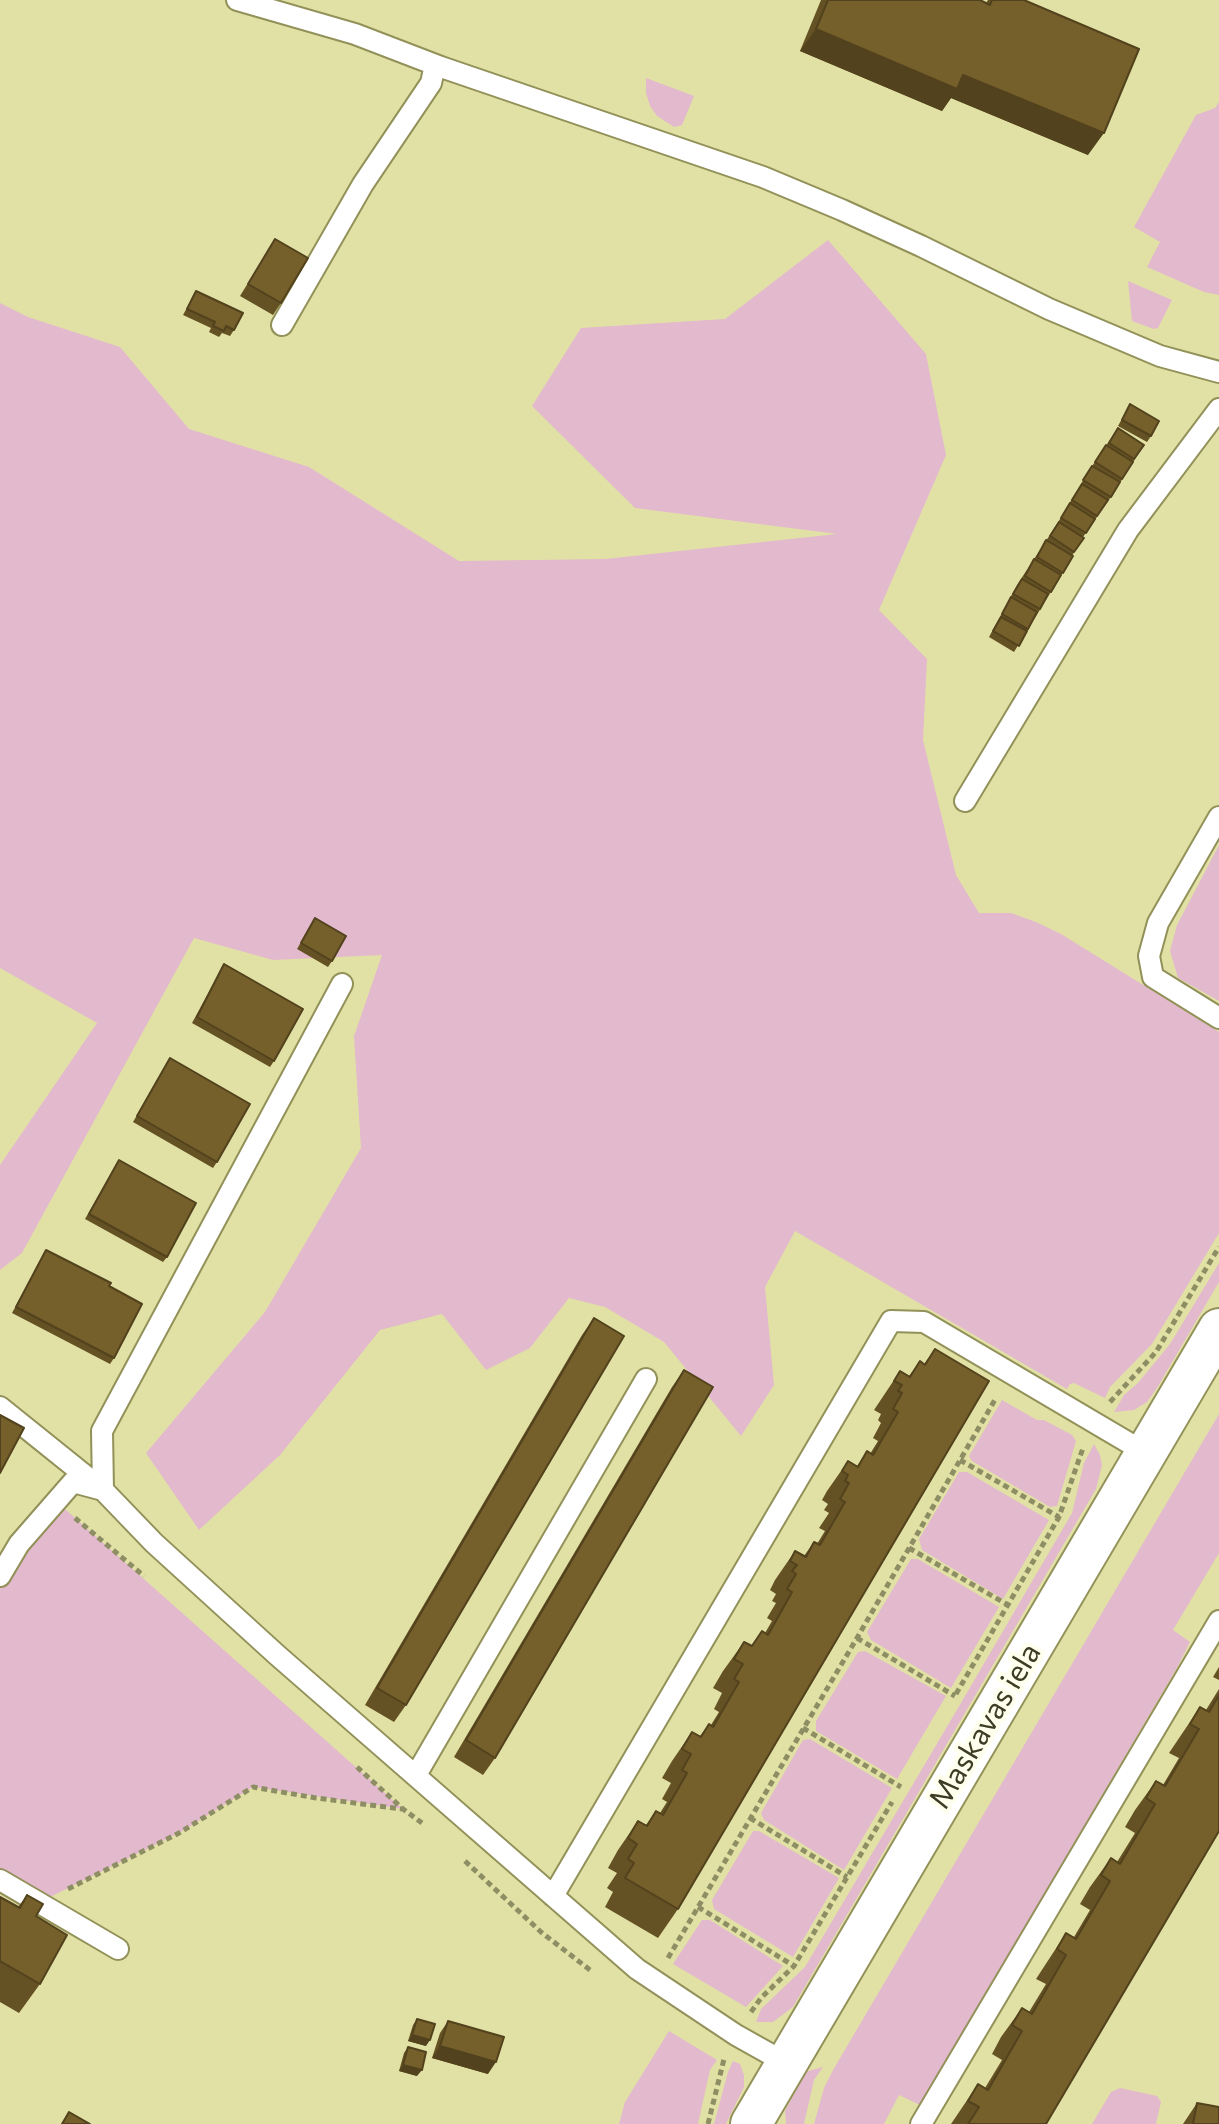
<!DOCTYPE html>
<style>
body{margin:0}
canvas{display:block;background:#e1e1a5}
</style>
<canvas width="1219" height="2124"></canvas>
<script>
const g = document.querySelector('canvas').getContext('2d');
g.lineJoin = 'round';
function paint(path, color) {
  g.fillStyle = color;
  g.fill(path, 'evenodd');
}
function poly(rows) {
  const path = new Path2D();
  for (const r of rows) {
    path.moveTo(r[0], r[1]);
    for (let i = 2; i < r.length; i += 2) path.lineTo(r[i], r[i + 1]);
  }
  return path;
}
function stroke(path, color, width, dash) {
  g.strokeStyle = color;
  g.lineWidth = width;
  g.lineCap = dash ? 'butt' : 'round';
  g.setLineDash(dash || []);
  g.stroke(path);
}
function write(font, color, halo, rows, align = 'center') {
  g.font = font + ' Commissioner,sans-serif';
  g.lineWidth = 8;
  g.setLineDash([]);
  g.textBaseline = 'middle';
  g.strokeStyle = halo;
  g.fillStyle = color;
  for (const [text, x, y, turn = 0] of rows) {
    g.save();
    g.translate(x, y);
    g.rotate((+turn || 0) * Math.PI / 180);
    g.textAlign = isNaN(turn) ? turn : align;
    if (halo) g.strokeText(text, 0, 0);
    g.fillText(text, 0, 0);
    g.restore();
  }
}
const green = poly([
 [646,78,694,96,682,125,674,127,657,116,650,106,646,93],
 [1219,102,1219,295,1204,292,1147,267,1160,242,1134,227,1196,115,1215,108],
 [828,240,926,354,946,455,879,610,927,659,923,740,956,875,979,913,1011,913,1036,922,1061,934,1219,1032,1219,1233,1152,1344,1110,1387,1105,1398,1074,1383,1070,1384,1067,1389,795,1231,765,1287,774,1385,741,1436,664,1342,605,1307,569,1298,530,1348,486,1370,442,1314,380,1330,280,1455,199,1530,146,1453,265,1312,361,1148,354,1036,382,955,273,960,194,938,22,1253,0,1270,0,1165,97,1023,0,968,0,303,28,317,120,347,189,429,309,467,459,561,605,559,837,534,635,508,532,406,581,328,725,319],
 [1128,281,1172,300,1158,328,1154,329,1132,321],
 [1219,845,1219,1001,1178,978,1170,951,1177,925],
 [1219,1263,1219,1282,1157,1388,1147,1402,1134,1410,1114,1412,1124,1395,1138,1383,1170,1344],
 [1002,1400,1037,1420,1044,1420,1072,1435,1076,1441,1057,1506,1050,1507,972,1461,969,1456],
 [1219,1414,1219,1553,1173,1630,1190,1642,1178,1666,920,2105,899,2095,884,2124,814,2124,824,2088,833,2070],
 [1094,1444,1100,1455,1102,1465,1096,1489,793,2007,773,2022,756,2022,761,2009,805,1967,958,1708,1072,1513,1084,1463],
 [959,1472,967,1472,1049,1520,1003,1599,922,1550,919,1539],
 [56,1501,403,1809,253,1787,179,1833,40,1902,0,1880,0,1576],
 [911,1559,918,1559,999,1607,951,1688,871,1640,867,1632],
 [865,1651,946,1696,897,1779,816,1731,816,1721,858,1652],
 [810,1739,892,1788,844,1870,764,1820,761,1813,803,1740],
 [753,1831,759,1831,839,1878,793,1957,714,1909,712,1900],
 [702,1920,710,1920,783,1966,746,2007,673,1964],
 [669,2031,717,2060,710,2070,698,2124,619,2124,625,2102],
 [733,2061,740,2064,744,2075,744,2087,726,2124,714,2124,728,2072],
 [823,2067,814,2080,804,2124,786,2124,785,2111,803,2076,808,2071],
 [1120,2088,1157,2096,1161,2102,1156,2124,1092,2124,1111,2092]
]);
const path = poly([
 [1110,1402,1156,1352,1219,1247],
 [960,1460,1059,1517],
 [75,1518,144,1576],
 [909,1548,1008,1605],
 [857,1638,955,1696],
 [956,1694,1059,1517,1083,1448],
 [803,1728,901,1787],
 [357,1767,403,1809,422,1823],
 [750,1818,847,1877],
 [465,1861,541,1932,590,1970],
 [68,1889,179,1833,253,1787,316,1798,402,1809],
 [698,1907,794,1966],
 [668,1958,857,1638,996,1398],
 [751,2012,761,1998,794,1966,892,1802],
 [708,2124,724,2059]
]);
const lane = poly([
 [237,0,355,34,441,67,763,177,842,210,921,246,1049,309,1160,356,1219,372],
 [282,325,363,184,431,83,435,65],
 [965,801,1128,530,1219,409],
 [1219,817,1158,923,1149,956,1153,977,1219,1018],
 [0,1407,97,1485],
 [103,1490,102,1431,342,984],
 [0,1576,19,1544,73,1482,103,1490,154,1543,277,1655,637,1969,736,2035,786,2063],
 [416,1775,646,1379],
 [0,1880,118,1949],
 [553,1896,891,1321,924,1322,1146,1453],
 [921,2124,1219,1621]
]);
const street = poly([
 [751,2124,1219,1329]
]);
const wall = poly([
 [821,0,980,0,986,3,988,0,1024,0,1088,155,951,98,942,111,800,51],
 [275,239,281,303,273,315,240,296],
 [196,291,234,330,230,336,222,333,219,337,209,332,211,328,183,315],
 [1130,404,1151,436,1147,442,1118,426],
 [1118,428,1144,445,1111,497,1083,537,1072,556,1073,556,1014,652,989,637,1017,585,1057,524,1088,472],
 [315,918,332,961,328,967,297,949],
 [224,964,274,1061,270,1067,192,1023],
 [170,1058,217,1162,213,1168,133,1122],
 [119,1160,167,1257,163,1262,85,1219],
 [46,1250,109,1286,114,1358,110,1364,12,1313],
 [594,1318,406,1705,394,1722,365,1705,582,1335],
 [935,1349,678,1909,658,1938,605,1907,613,1892,607,1888,617,1873,608,1868,618,1850,638,1821,646,1825,656,1811,660,1813,667,1802,662,1799,671,1783,662,1778,672,1761,692,1732,700,1736,709,1724,711,1725,719,1712,714,1709,722,1693,713,1688,723,1671,744,1642,751,1646,762,1631,765,1633,772,1621,767,1618,776,1603,772,1601,776,1594,770,1590,775,1580,795,1551,804,1556,814,1542,817,1544,825,1531,819,1528,829,1513,824,1510,828,1504,822,1500,827,1491,848,1461,857,1466,867,1451,870,1454,878,1441,873,1438,881,1423,878,1420,881,1414,874,1410,900,1371,909,1376,920,1361,924,1364],
 [684,1370,495,1758,483,1775,454,1757,672,1387],
 [1219,1667,1219,1680,1213,1677],
 [1219,1689,1219,1831,1046,2124,951,2124,978,2084,985,2088,1002,2060,992,2054,1001,2037,1022,2008,1029,2012,1046,1984,1036,1979,1066,1933,1074,1937,1090,1910,1080,1904,1090,1887,1111,1858,1117,1862,1135,1833,1125,1827,1135,1810,1156,1781,1163,1785,1179,1758,1169,1753,1200,1707,1206,1710],
 [27,1895,36,1916,40,1984,19,2013,0,2002,0,1897,18,1907],
 [417,2019,426,2046,408,2041,413,2025],
 [448,2021,488,2074,432,2058,440,2033],
 [408,2047,417,2076,399,2071,404,2053],
 [1197,2103,1219,2124,1183,2124]
]);
const shadedWall = poly([
 [816,29,963,75,1104,133,1088,155,951,98,942,111,800,51],
 [412,2035,430,2040,426,2046,408,2041],
 [440,2046,496,2062,488,2074,432,2058],
 [403,2065,422,2070,417,2076,399,2071]
]);
const building = poly([
 [828,0,980,0,990,5,992,0,1024,0,1139,49,1104,133,963,75,957,89,816,29,828,0],
 [275,239,308,258,281,303,248,284,275,239],
 [196,291,243,313,234,330,226,326,224,331,213,326,215,322,187,309,196,291],
 [1130,404,1159,421,1151,436,1122,420,1130,404],
 [1118,428,1144,445,1134,459,1109,443,1118,428],
 [1106,445,1133,462,1122,479,1095,462,1106,445],
 [1092,466,1120,482,1111,497,1083,480,1092,466],
 [1082,484,1108,500,1097,516,1072,500,1082,484],
 [1070,503,1095,519,1086,533,1061,518,1070,503],
 [1059,522,1084,538,1074,552,1050,536,1059,522],
 [1046,540,1073,556,1063,573,1037,557,1046,540],
 [1034,559,1061,575,1051,592,1025,576,1034,559],
 [1022,579,1048,594,1040,609,1013,594,1022,579],
 [1011,597,1037,612,1028,629,1002,614,1011,597],
 [1001,617,1027,631,1019,646,993,631,1001,617],
 [315,918,346,936,332,961,301,943,315,918],
 [224,964,303,1009,274,1061,197,1017,224,964],
 [170,1058,250,1104,217,1162,137,1116,170,1058],
 [119,1160,196,1203,167,1257,89,1214,119,1160],
 [46,1250,111,1283,109,1286,142,1304,114,1358,16,1307,46,1250],
 [594,1318,624,1336,406,1705,377,1688,594,1318],
 [935,1349,989,1381,678,1909,625,1878,634,1863,628,1859,637,1844,628,1838,638,1821,647,1826,656,1811,663,1815,687,1773,682,1770,691,1754,682,1749,692,1732,701,1737,709,1724,713,1727,739,1682,734,1679,743,1664,734,1659,744,1642,752,1646,762,1631,768,1635,792,1592,787,1589,796,1574,792,1571,797,1565,790,1561,795,1551,806,1557,814,1542,820,1545,845,1502,840,1499,849,1483,845,1481,848,1475,842,1471,848,1461,858,1467,867,1451,873,1455,898,1412,893,1409,902,1393,898,1391,902,1385,894,1381,900,1371,910,1377,920,1361,925,1365,935,1349],
 [684,1370,713,1387,495,1758,466,1740,684,1370],
 [0,1415,24,1428,0,1473,0,1415],
 [1219,1695,1219,1831,1046,2124,968,2124,979,2107,968,2101,978,2084,988,2090,1022,2031,1012,2025,1022,2008,1032,2014,1066,1955,1057,1949,1066,1933,1076,1939,1110,1881,1101,1875,1111,1858,1120,1864,1155,1804,1146,1798,1156,1781,1165,1786,1199,1729,1190,1724,1200,1707,1209,1712,1219,1695],
 [27,1895,43,1904,36,1916,67,1935,40,1984,0,1961,0,1897,20,1908,27,1895],
 [417,2019,435,2024,430,2040,412,2035,417,2019],
 [448,2021,504,2037,496,2062,440,2046,448,2021],
 [408,2047,426,2052,422,2070,403,2065,408,2047],
 [1197,2103,1219,2107,1219,2124,1193,2124,1197,2103],
 [69,2112,90,2124,62,2124,69,2112]
]);
const streetNames = [
 ["Maskavas iela",985,1726,-59]
];
paint(green, '#e3b9ce');
stroke(lane, '#929159', 24);
stroke(street, '#929159', 44);
stroke(path, '#8e8e64', 5, [6, 4]);
stroke(lane, '#fff', 20);
stroke(street, '#fff', 40);
paint(wall, '#655224');
paint(shadedWall, '#52421d');
paint(building, '#755f2a');
stroke(building, '#52421d', 2);
write('30px', '#3d3d25', '#ffffed', streetNames);
</script>
